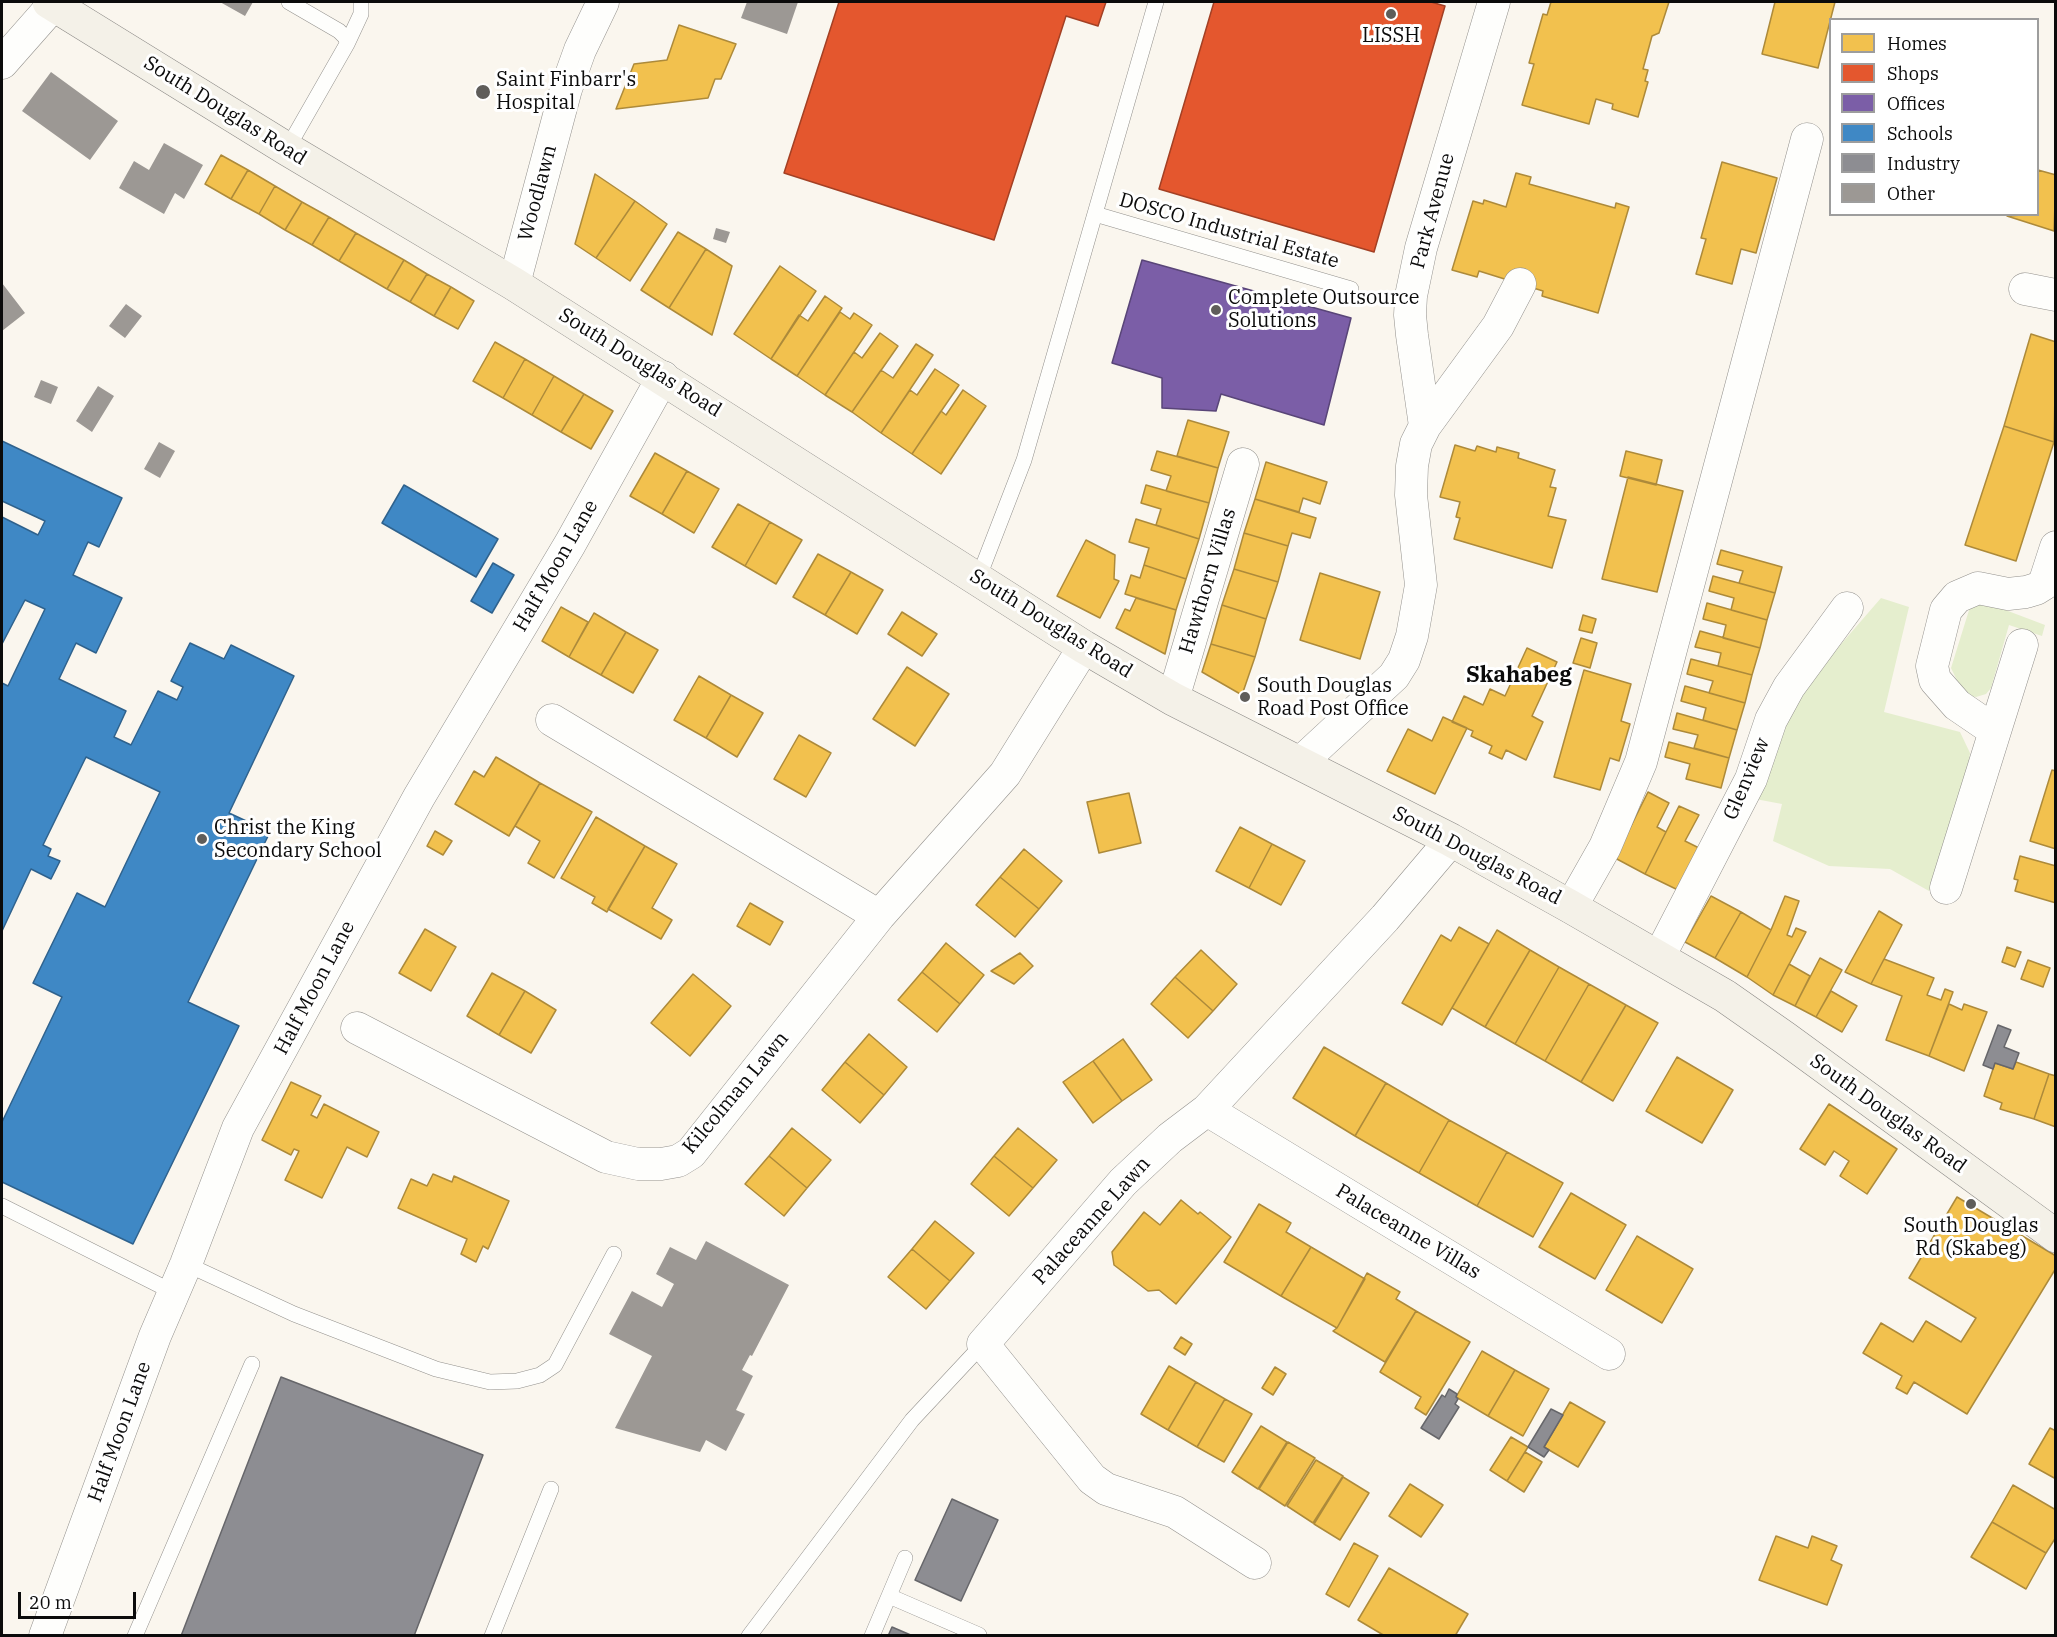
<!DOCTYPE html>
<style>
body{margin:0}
#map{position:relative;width:2057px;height:1637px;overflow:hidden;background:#faf6ee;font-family:"IBM Plex Serif",serif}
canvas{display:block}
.frame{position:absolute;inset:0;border:3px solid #0b0b0b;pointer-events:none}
.legend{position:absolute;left:1829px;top:18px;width:210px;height:198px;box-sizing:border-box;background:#fff;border:2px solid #9d9d9d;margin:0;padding:8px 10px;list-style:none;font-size:18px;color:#0b0b0b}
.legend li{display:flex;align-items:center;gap:12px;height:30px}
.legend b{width:30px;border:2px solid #9d9d9d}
.scale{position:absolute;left:18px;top:1592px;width:118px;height:27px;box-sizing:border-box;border:3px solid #0b0b0b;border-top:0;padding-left:8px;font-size:18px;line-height:21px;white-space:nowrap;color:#0b0b0b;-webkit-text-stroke:4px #fff;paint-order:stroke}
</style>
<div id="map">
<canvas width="2057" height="1637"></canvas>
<div class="frame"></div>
<ul class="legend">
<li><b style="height:16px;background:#f2c14e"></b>Homes</li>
<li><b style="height:16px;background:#e4572e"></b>Shops</li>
<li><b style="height:16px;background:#7b5ea7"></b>Offices</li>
<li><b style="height:16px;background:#3f88c5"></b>Schools</li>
<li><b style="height:16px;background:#8d8d92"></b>Industry</li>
<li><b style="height:16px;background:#9c9894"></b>Other</li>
</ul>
<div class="scale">20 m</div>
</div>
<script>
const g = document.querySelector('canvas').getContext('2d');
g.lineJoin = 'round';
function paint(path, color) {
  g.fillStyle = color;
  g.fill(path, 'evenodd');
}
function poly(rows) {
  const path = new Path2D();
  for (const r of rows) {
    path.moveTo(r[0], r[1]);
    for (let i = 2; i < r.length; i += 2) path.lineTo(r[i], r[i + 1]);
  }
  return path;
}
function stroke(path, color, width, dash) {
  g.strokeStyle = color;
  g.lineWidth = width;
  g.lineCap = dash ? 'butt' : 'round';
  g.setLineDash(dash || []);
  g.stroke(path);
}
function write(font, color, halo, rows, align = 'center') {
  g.font = font + ' "IBM Plex Serif",serif';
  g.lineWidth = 6;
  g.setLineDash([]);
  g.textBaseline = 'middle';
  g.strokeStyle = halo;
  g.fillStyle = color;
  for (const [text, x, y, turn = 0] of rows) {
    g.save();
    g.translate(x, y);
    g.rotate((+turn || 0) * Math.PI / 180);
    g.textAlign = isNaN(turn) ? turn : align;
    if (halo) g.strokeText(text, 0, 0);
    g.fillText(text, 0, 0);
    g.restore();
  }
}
const green = poly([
 [1881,598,1909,607,1884,712,1960,732,1970,753,1968,768,1929,891,1890,869,1829,866,1773,841,1782,804,1750,798,1803,688],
 [1976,603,1987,603,2045,625,2042,636,2009,625,1991,688,1986,694,1976,697,1964,695,1951,668,1970,607]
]);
const homes = poly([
 [1551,2,1669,2,1659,33,1652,36,1643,69,1648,70,1645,81,1648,82,1638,117,1612,109,1613,104,1596,99,1589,124,1522,105,1534,64,1529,63,1543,14,1547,15,1551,2],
 [1775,2,1835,2,1818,68,1762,54,1775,2],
 [679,25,736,44,721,79,715,79,708,98,616,109,634,64,667,60,679,25],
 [221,155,248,170,231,199,205,184,221,155],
 [1722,162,1777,178,1756,253,1741,249,1732,284,1696,274,1706,239,1701,238,1722,162],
 [248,170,275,186,259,214,231,199,248,170],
 [2038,170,2056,175,2054,231,2007,216,2038,214,2038,170],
 [1516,173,1531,177,1529,184,1615,208,1616,203,1629,207,1598,313,1542,296,1543,291,1479,271,1477,277,1452,270,1473,201,1483,204,1484,200,1506,207,1516,173],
 [595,174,635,201,596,258,575,244,595,174],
 [275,186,302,202,285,230,259,214,275,186],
 [635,201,667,224,630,281,596,258,635,201],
 [302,202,329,217,312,245,285,230,302,202],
 [329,217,356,233,339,261,312,245,329,217],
 [678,232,706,249,669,308,641,290,678,232],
 [356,233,404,260,387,289,339,261,356,233],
 [706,249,732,266,712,335,669,308,706,249],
 [404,260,427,274,410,302,387,289,404,260],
 [780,266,816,291,771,359,734,334,780,266],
 [427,274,451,287,434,316,410,302,427,274],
 [451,287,474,301,458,329,434,316,451,287],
 [825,296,842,308,797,376,771,359,799,315,808,321,825,296],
 [840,312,850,319,854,313,872,325,825,395,797,376,840,312],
 [880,333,898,346,852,412,825,395,854,352,862,358,880,333],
 [2031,334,2056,342,2054,442,2004,426,2031,334],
 [495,342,525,359,503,398,473,381,495,342],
 [916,344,933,355,881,433,852,412,881,370,893,378,916,344],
 [525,359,554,376,532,415,503,398,525,359],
 [935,369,959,385,912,454,881,433,910,390,917,395,935,369],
 [554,376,584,394,561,432,532,415,554,376],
 [963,390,986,406,941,474,912,454,941,411,946,415,963,390],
 [584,394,613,411,591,449,561,432,584,394],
 [1188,420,1229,432,1218,468,1177,456,1188,420],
 [2004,426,2054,442,2016,561,1965,545,2004,426],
 [1455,445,1475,451,1477,446,1496,452,1497,447,1519,453,1518,458,1555,470,1550,487,1556,488,1548,516,1566,520,1552,568,1454,539,1460,518,1456,517,1460,502,1440,497,1455,445],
 [1157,451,1218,468,1209,503,1166,491,1171,476,1151,470,1157,451],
 [1626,451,1662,460,1656,485,1620,476,1626,451],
 [655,453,687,471,662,514,630,496,655,453],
 [1266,462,1327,482,1320,504,1303,498,1299,512,1255,499,1266,462],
 [687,471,719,489,694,533,662,514,687,471],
 [1628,477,1683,491,1657,592,1602,579,1628,477],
 [1146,485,1209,503,1199,539,1156,525,1161,509,1141,503,1146,485],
 [1255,499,1316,518,1310,538,1292,533,1288,546,1244,533,1255,499],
 [738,504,770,522,745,566,712,547,738,504],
 [1136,519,1199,539,1186,579,1144,565,1149,548,1129,542,1136,519],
 [770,522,802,540,776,584,745,566,770,522],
 [1244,533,1288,546,1278,582,1234,569,1244,533],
 [1086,540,1115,555,1114,579,1119,581,1100,618,1057,596,1086,540],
 [1721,550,1782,567,1775,593,1739,583,1743,571,1717,564,1721,550],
 [818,554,851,572,825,615,793,597,818,554],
 [1144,565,1186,579,1176,610,1125,594,1131,575,1140,578,1144,565],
 [1234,569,1278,582,1266,619,1222,605,1234,569],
 [851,572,883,590,857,634,825,615,851,572],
 [1320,573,1380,592,1360,659,1300,640,1320,573],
 [1713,576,1775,593,1767,620,1731,610,1734,598,1709,591,1713,576],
 [1136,598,1176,610,1165,654,1116,628,1125,609,1130,611,1136,598],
 [1707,603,1767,620,1760,648,1723,638,1726,625,1703,619,1707,603],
 [1222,605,1266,619,1255,657,1211,644,1222,605],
 [561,607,588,622,569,657,542,641,561,607],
 [902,612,937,634,922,656,888,634,902,612],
 [594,613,626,632,601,675,569,657,594,613],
 [1583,615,1596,619,1592,633,1579,630,1583,615],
 [1700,631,1760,648,1752,675,1718,666,1721,653,1695,647,1700,631],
 [626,632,658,650,633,693,601,675,626,632],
 [1581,638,1597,643,1590,668,1573,663,1581,638],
 [1211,644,1255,657,1242,695,1202,672,1211,644],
 [1527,648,1557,662,1532,716,1543,722,1526,760,1506,750,1502,759,1489,753,1492,746,1471,736,1473,731,1452,722,1464,696,1483,705,1490,689,1505,696,1527,648],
 [1691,659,1752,675,1745,703,1709,693,1713,681,1687,674,1691,659],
 [907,667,949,694,915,746,873,719,907,667],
 [1584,670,1631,684,1621,721,1630,724,1619,761,1610,758,1600,790,1554,777,1584,670],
 [699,676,731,695,706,738,674,720,699,676],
 [1685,686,1745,703,1737,730,1703,720,1706,708,1681,701,1685,686],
 [731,695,763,713,737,757,706,738,731,695],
 [1677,713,1737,730,1729,758,1694,748,1698,735,1673,729,1677,713],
 [1443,717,1467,728,1435,794,1387,771,1408,729,1432,741,1443,717],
 [799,735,831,753,806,797,774,779,799,735],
 [1669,742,1729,758,1721,788,1686,779,1690,764,1665,757,1669,742],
 [496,757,540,783,509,836,455,804,474,771,484,777,496,757],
 [2052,770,2056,771,2056,849,2030,841,2052,770],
 [540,783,592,812,554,878,528,863,540,841,515,826,540,783],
 [1648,792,1669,803,1657,827,1666,832,1645,874,1615,858,1648,792],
 [1129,793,1141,843,1099,853,1087,802,1129,793],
 [1679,806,1699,815,1685,841,1699,848,1678,890,1645,874,1679,806],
 [596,817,645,846,607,912,592,903,595,897,561,878,596,817],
 [1240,827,1272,844,1249,888,1216,871,1240,827],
 [435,831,452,841,443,855,427,846,435,831],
 [1272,844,1305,861,1281,905,1249,888,1272,844],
 [645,846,677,864,652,908,672,920,661,939,608,909,645,846],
 [1024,849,1062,881,1039,909,1000,877,1024,849],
 [2020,856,2056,866,2056,903,2015,891,2018,880,2014,879,2020,856],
 [1000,877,1039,909,1015,937,976,905,1000,877],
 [1711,896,1741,912,1715,958,1685,942,1711,896],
 [1785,896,1799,901,1787,935,1792,937,1796,928,1806,932,1773,995,1747,977,1771,930,1785,896],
 [750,903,783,922,770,945,737,926,750,903],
 [1879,911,1902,925,1871,984,1845,972,1879,911],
 [1741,912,1771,930,1747,977,1715,958,1741,912],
 [1459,927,1489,944,1442,1025,1402,1003,1441,935,1451,941,1459,927],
 [425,929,456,947,431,991,399,973,425,929],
 [1497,930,1530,950,1485,1027,1452,1008,1497,930],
 [946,943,984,975,960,1004,922,972,946,943],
 [2007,947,2021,952,2015,967,2002,962,2007,947],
 [1201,950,1237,984,1213,1011,1175,977,1201,950],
 [1530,950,1559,967,1515,1044,1485,1027,1530,950],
 [1020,953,1033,966,1014,984,991,971,1020,953],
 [1820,958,1842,970,1816,1017,1795,1006,1820,958],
 [1884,959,1934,978,1927,995,1941,1000,1945,989,1953,992,1929,1056,1886,1040,1902,996,1871,984,1884,959],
 [2028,960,2050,968,2043,987,2021,979,2028,960],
 [1789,964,1810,976,1795,1006,1773,995,1789,964],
 [1559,967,1589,984,1545,1061,1515,1044,1559,967],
 [922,972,960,1004,937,1032,898,1000,922,972],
 [492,973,525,991,499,1035,467,1016,492,973],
 [693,974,731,1006,690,1056,651,1023,693,974],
 [1175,977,1213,1011,1188,1038,1151,1004,1175,977],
 [1589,984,1626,1005,1581,1082,1545,1061,1589,984],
 [525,991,556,1010,531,1053,499,1035,525,991],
 [1831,991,1857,1006,1842,1032,1816,1017,1831,991],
 [1949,1004,1962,1010,1964,1004,1987,1012,1964,1071,1929,1056,1949,1004],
 [1626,1005,1658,1023,1613,1101,1581,1082,1626,1005],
 [869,1034,907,1067,884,1095,845,1062,869,1034],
 [1123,1039,1152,1080,1122,1101,1093,1061,1123,1039],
 [1324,1047,1386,1083,1355,1136,1293,1098,1324,1047],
 [1677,1057,1733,1090,1702,1143,1646,1111,1677,1057],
 [1093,1061,1122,1101,1093,1123,1063,1082,1093,1061],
 [845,1062,884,1095,860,1123,822,1090,845,1062],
 [2016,1062,2049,1074,2034,1119,2000,1109,2002,1103,1984,1096,1995,1063,2013,1069,2016,1062],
 [2049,1074,2056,1076,2056,1127,2034,1119,2049,1074],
 [291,1082,321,1096,311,1115,317,1118,324,1104,379,1132,367,1157,347,1147,322,1198,285,1180,299,1151,294,1149,291,1155,262,1140,291,1082],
 [1386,1083,1449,1120,1419,1173,1355,1136,1386,1083],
 [1829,1104,1897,1149,1867,1194,1840,1176,1849,1161,1834,1151,1825,1165,1800,1149,1829,1104],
 [1449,1120,1507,1152,1477,1206,1419,1173,1449,1120],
 [792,1128,831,1160,807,1188,769,1156,792,1128],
 [1018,1128,1057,1160,1033,1188,994,1156,1018,1128],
 [1507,1152,1563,1183,1533,1237,1477,1206,1507,1152],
 [769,1156,807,1188,784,1216,745,1184,769,1156],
 [994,1156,1033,1188,1009,1216,971,1184,994,1156],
 [433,1174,452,1182,454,1176,509,1201,488,1249,483,1246,476,1262,461,1254,467,1239,398,1208,411,1179,427,1186,433,1174],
 [1571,1193,1626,1225,1595,1279,1539,1247,1571,1193],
 [1957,1197,2056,1256,2056,1268,1967,1414,1914,1382,1907,1394,1896,1388,1902,1376,1863,1353,1881,1323,1913,1342,1926,1321,1961,1342,1976,1318,1909,1278,1957,1197],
 [1181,1200,1198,1214,1200,1212,1231,1237,1176,1304,1159,1290,1148,1291,1114,1265,1112,1252,1144,1212,1160,1225,1181,1200],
 [1259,1204,1291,1223,1286,1232,1311,1247,1281,1296,1224,1262,1259,1204],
 [935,1221,974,1253,950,1281,912,1249,935,1221],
 [1637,1236,1693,1269,1662,1323,1606,1290,1637,1236],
 [1311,1247,1365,1279,1337,1328,1281,1296,1311,1247],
 [912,1249,950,1281,926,1309,888,1277,912,1249],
 [1367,1273,1400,1292,1396,1299,1416,1311,1385,1362,1333,1331,1337,1328,1367,1273],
 [1416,1311,1470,1342,1426,1415,1415,1408,1421,1397,1380,1372,1416,1311],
 [1181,1337,1192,1344,1185,1355,1174,1348,1181,1337],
 [1482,1351,1515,1370,1488,1416,1456,1397,1482,1351],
 [1169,1366,1196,1382,1168,1430,1141,1414,1169,1366],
 [1275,1367,1286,1374,1273,1395,1262,1388,1275,1367],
 [1515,1370,1549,1389,1523,1436,1488,1416,1515,1370],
 [1196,1382,1225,1399,1197,1447,1168,1430,1196,1382],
 [1225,1399,1252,1414,1224,1462,1197,1447,1225,1399],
 [1570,1402,1605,1422,1578,1467,1544,1447,1570,1402],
 [1261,1426,1287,1442,1258,1489,1232,1472,1261,1426],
 [2050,1428,2056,1431,2056,1479,2029,1464,2050,1428],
 [1511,1437,1528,1447,1507,1481,1490,1470,1511,1437],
 [1288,1442,1315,1458,1285,1506,1259,1489,1288,1442],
 [1525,1452,1542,1462,1524,1492,1507,1481,1525,1452],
 [1316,1460,1343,1476,1313,1523,1287,1506,1316,1460],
 [1343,1477,1369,1493,1340,1540,1314,1524,1343,1477],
 [1410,1484,1443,1505,1421,1537,1389,1516,1410,1484],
 [2013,1485,2056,1510,2056,1537,2046,1553,1992,1522,2013,1485],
 [1992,1522,2046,1553,2026,1589,1971,1557,1992,1522],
 [1776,1536,1808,1548,1812,1536,1837,1546,1831,1560,1842,1565,1827,1605,1759,1580,1776,1536],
 [1354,1543,1378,1556,1349,1607,1326,1594,1354,1543],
 [1389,1568,1468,1614,1455,1636,1385,1636,1358,1620,1389,1568]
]);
const shops = poly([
 [839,2,1106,2,1098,26,1066,16,994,240,784,173,839,2],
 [1214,2,1431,2,1445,6,1374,252,1159,189,1214,2]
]);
const offices = poly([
 [1142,260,1351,318,1324,425,1221,394,1216,411,1162,408,1162,378,1112,363,1142,260]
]);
const schools = poly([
 [2,441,122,498,99,547,88,542,73,575,122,598,96,653,76,643,59,679,126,711,114,737,131,745,158,691,177,700,183,687,171,681,190,643,224,659,231,645,294,676,229,813,270,832,188,1002,239,1026,133,1244,2,1182,2,1122,62,997,33,983,77,893,105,907,160,792,86,757,43,845,51,849,48,856,60,861,51,879,31,869,2,931,2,683,8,686,45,609,25,600,2,644,2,517,38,535,45,521,2,501,2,441],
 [404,485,498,539,476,577,382,523,404,485],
 [493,563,514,575,492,613,471,601,493,563]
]);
const industry = poly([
 [1998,1025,2011,1030,2004,1047,2019,1053,2013,1069,1995,1063,1993,1069,1983,1065,1998,1025],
 [281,1377,483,1455,414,1636,181,1636,281,1377],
 [1449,1389,1457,1394,1456,1397,1458,1399,1455,1404,1459,1407,1439,1439,1421,1428,1442,1395,1445,1397,1449,1389],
 [1551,1409,1563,1415,1544,1447,1549,1450,1544,1457,1528,1447,1551,1409],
 [952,1499,998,1520,961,1601,915,1580,952,1499],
 [892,1627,913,1636,888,1636,892,1627]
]);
const building = poly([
 [220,2,253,2,245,16],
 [747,2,798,2,787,34,741,18],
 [51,72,118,121,90,160,22,111],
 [164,143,203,165,184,199,175,193,164,214,119,188,134,161,149,170],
 [716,228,730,232,726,243,713,239],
 [2,283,25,313,2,331],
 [126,304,142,316,125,338,109,326],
 [41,380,58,387,51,404,34,397],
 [98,386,114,396,92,432,76,421],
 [159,442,175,451,160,478,144,469],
 [706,1241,789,1285,752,1356,750,1355,742,1370,753,1376,736,1410,745,1414,726,1451,706,1440,700,1452,615,1428,652,1356,609,1334,632,1291,662,1307,674,1284,656,1274,670,1247,696,1260]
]);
const lane = poly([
 [347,44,361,14,361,2],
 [287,149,347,44,346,38,339,31,289,2],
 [1095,214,1351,289],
 [978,579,1024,460,1156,2],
 [2,1206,173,1292],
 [186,1264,294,1314,436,1369,490,1382,517,1381,540,1375,555,1365,614,1254],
 [889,1596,979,1635],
 [135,1636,252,1364],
 [492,1636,551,1489],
 [749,1636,912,1420,983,1344],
 [872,1636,905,1558]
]);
const street = poly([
 [2,63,54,4],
 [514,284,566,89,580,50,603,2],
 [2025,289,2056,295],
 [1425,426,1412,335,1410,315,1411,296,1421,248,1494,2],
 [1173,699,1243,464],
 [552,720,879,916],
 [1995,731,2022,645],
 [1300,763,1394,676,1404,660,1412,636,1421,585,1411,495,1412,466,1416,444,1425,426,1498,326,1520,284],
 [1946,888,1995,731,1957,705,1935,680,1932,666,1946,610,1957,597,1978,588,2008,594,2026,592,2036,589,2044,584,2056,547],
 [1571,907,1605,847,1641,762,1807,139],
 [1659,957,1751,779,1771,720,1789,687,1847,608],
 [357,1028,606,1157,638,1164,661,1164,678,1161,691,1153,879,916,1005,774,1084,647],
 [1207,1110,1609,1354],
 [1255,1563,1175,1512,1106,1489,1092,1479,983,1344,1123,1182,1170,1138,1207,1110,1385,918,1451,840],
 [45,1636,155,1336,186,1264,238,1128,419,797,570,544,663,377]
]);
const secondary = poly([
 [49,2,287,149,514,284,1084,647,1173,699,1451,840,1571,907,1725,996,1785,1038,2056,1236]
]);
const markers = [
 [1391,14,6,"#5f5d5a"],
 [483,92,8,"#5f5d5a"],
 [1216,310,6,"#5f5d5a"],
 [1245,697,6,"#5f5d5a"],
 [202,839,6,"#5f5d5a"],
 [1971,1204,6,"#5f5d5a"]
];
const poiNames = [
 ["LISSH",1391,36,"center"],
 ["Saint Finbarr's",496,80],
 ["Hospital",496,103],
 ["Complete Outsource",1228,298],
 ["Solutions",1228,321],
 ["South Douglas",1257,686],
 ["Road Post Office",1257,709],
 ["Christ the King",214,828],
 ["Secondary School",214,851],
 ["South Douglas",1971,1226,"center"],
 ["Rd (Skabeg)",1971,1249,"center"]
];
const streetNames = [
 ["South Douglas Road",225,111,32],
 ["Woodlawn",538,193,-75],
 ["Park Avenue",1433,211,-75],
 ["DOSCO Industrial Estate",1229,231,16],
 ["South Douglas Road",640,363,32],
 ["Half Moon Lane",556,566,-60],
 ["Hawthorn Villas",1208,581,-73],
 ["South Douglas Road",1051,624,32],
 ["Glenview",1747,779,-67],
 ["South Douglas Road",1477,856,28],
 ["Half Moon Lane",315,988,-62],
 ["Kilcolman Lawn",736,1093,-50],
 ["South Douglas Road",1888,1114,36],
 ["Palaceanne Lawn",1092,1221,-48],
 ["Palaceanne Villas",1408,1232,31],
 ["Half Moon Lane",120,1432,-70]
];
const quarterNames = [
 ["Skahabeg",1519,676]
];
paint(green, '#e5eece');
paint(homes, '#f2c14e');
stroke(homes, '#ad8a3a', 1.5);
paint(shops, '#e4572e');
stroke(shops, '#a34024', 1.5);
paint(offices, '#7b5ea7');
stroke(offices, '#594578', 1.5);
paint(schools, '#3f88c5');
stroke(schools, '#2f628d', 1.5);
paint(industry, '#8d8d92');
stroke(industry, '#66666a', 1.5);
paint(building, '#9c9894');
stroke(lane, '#93918d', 16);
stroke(street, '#93918d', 33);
stroke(secondary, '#898784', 34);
stroke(lane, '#fefefc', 15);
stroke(street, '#fefefc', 32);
stroke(secondary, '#f4f1e8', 33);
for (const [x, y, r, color] of markers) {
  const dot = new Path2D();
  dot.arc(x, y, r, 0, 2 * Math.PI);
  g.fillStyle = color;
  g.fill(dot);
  stroke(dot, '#fff', 2);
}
write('20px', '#0b0b0b', '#fff', poiNames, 'left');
write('20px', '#0b0b0b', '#fff', streetNames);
write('bold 22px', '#0b0b0b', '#fff', quarterNames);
</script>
